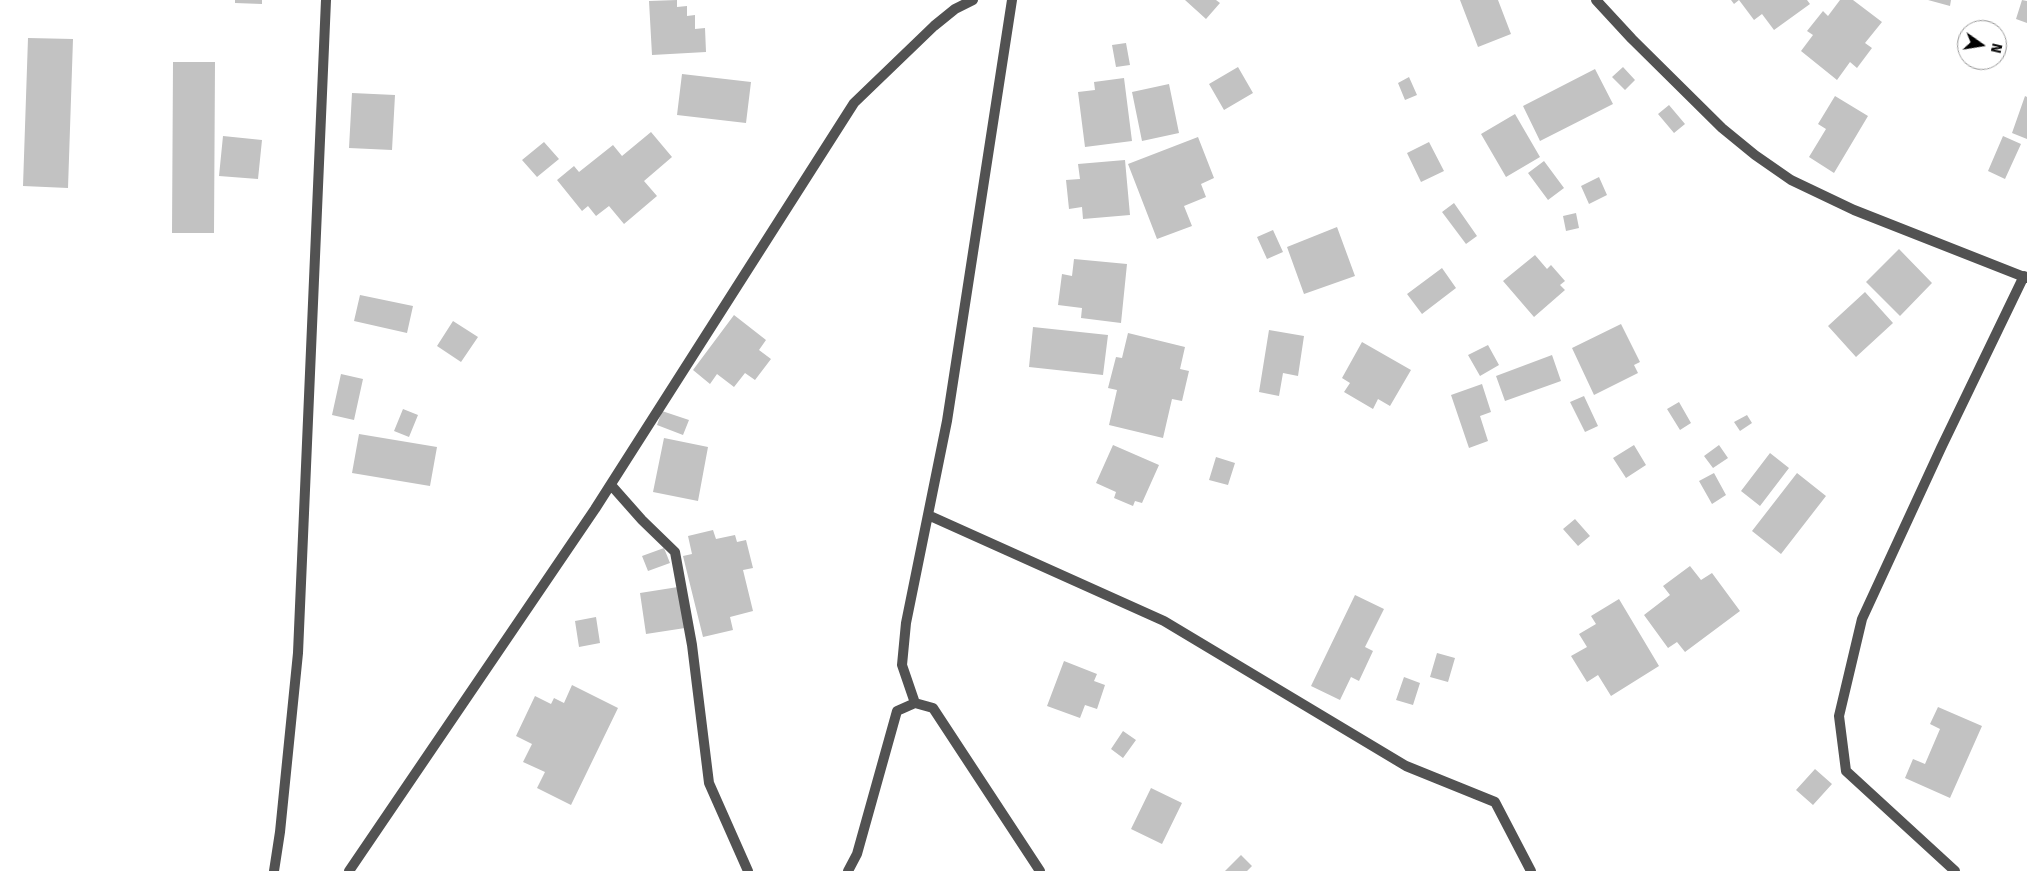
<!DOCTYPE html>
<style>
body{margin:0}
#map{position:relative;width:2027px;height:871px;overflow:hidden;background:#fff;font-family:"Fira Sans",sans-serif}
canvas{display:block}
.north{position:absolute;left:1957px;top:20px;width:50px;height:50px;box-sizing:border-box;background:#fff;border:1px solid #999;border-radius:50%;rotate:103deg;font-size:14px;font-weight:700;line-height:20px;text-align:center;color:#000}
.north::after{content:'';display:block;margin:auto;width:18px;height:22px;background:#000;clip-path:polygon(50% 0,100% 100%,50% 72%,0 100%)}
</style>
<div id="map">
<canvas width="2027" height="871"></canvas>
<div class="north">N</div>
</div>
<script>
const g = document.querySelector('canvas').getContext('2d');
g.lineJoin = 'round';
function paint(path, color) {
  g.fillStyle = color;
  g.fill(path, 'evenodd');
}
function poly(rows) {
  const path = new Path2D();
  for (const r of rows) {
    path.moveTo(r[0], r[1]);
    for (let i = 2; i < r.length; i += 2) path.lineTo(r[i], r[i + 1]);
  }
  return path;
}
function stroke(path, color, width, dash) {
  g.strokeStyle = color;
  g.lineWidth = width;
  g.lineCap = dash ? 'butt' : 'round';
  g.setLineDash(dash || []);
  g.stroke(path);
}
const building = poly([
 [235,0,262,0,262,4,235,3],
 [677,0,677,7,687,6,687,16,695,15,695,29,705,28,706,52,652,55,649,1],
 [1185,0,1216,0,1220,3,1206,19],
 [1460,0,1498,0,1511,34,1478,47],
 [1731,0,1807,0,1810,4,1774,30,1762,14,1754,20,1739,0,1734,4],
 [1840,0,1853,0,1882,22,1865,43,1872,48,1857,68,1850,62,1837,80,1801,51,1813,35,1807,31,1823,11,1828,16],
 [1928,0,1951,0,1950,6],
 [2022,0,2027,1,2027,23,2016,19],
 [28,38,73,39,68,188,23,186],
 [1126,43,1130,65,1116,67,1112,45],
 [173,62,215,62,214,233,172,233],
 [1238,67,1253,93,1224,110,1209,84],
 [1623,67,1635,80,1625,90,1612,77],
 [1595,69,1613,104,1540,141,1523,106],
 [682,74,751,82,746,123,677,115],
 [1409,77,1417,95,1405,100,1398,83],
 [1124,78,1132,141,1085,147,1078,92,1095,90,1094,82],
 [1169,84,1179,133,1142,141,1132,92],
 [352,93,395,95,392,150,349,148],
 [1835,96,1868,116,1834,173,1809,157,1826,129,1818,124],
 [2025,96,2027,97,2027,139,2012,133],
 [1669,105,1685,124,1674,133,1658,114],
 [1515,114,1540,157,1506,177,1481,134],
 [651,132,672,157,644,181,657,196,624,224,609,206,596,216,588,206,582,211,557,180,574,166,579,172,613,145,622,156],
 [223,136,262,140,258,179,219,176],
 [2003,136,2021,144,2005,179,1988,171],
 [1198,137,1214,178,1201,184,1206,197,1184,206,1192,226,1157,239,1128,164],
 [544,142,559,159,537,177,522,160],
 [1429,142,1444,171,1421,182,1407,153],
 [1125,160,1130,215,1083,219,1082,207,1069,209,1066,180,1080,179,1078,164],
 [1544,161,1564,188,1548,200,1528,173],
 [1599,177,1607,195,1589,204,1581,186],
 [1454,203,1477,236,1466,244,1442,212],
 [1576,213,1579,228,1566,231,1563,216],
 [1337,227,1355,276,1304,294,1287,247],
 [1273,230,1283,252,1267,259,1257,237],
 [1899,249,1932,283,1900,316,1866,282],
 [1535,255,1547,269,1551,265,1565,281,1560,285,1565,290,1534,317,1503,281],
 [1074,259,1127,264,1121,323,1081,318,1082,308,1058,305,1062,274,1072,276],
 [1442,268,1456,288,1422,314,1407,294],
 [1865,292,1893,323,1856,357,1828,326],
 [360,295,413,306,407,333,354,321],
 [734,315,766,340,759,350,771,359,755,380,745,373,734,387,717,374,710,384,693,370],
 [453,321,478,337,461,362,437,346],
 [1621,324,1640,362,1634,365,1638,373,1594,395,1572,348],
 [1033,327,1108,335,1103,375,1029,367],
 [1269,330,1304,336,1298,376,1283,373,1279,396,1259,392],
 [1128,333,1185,347,1180,369,1189,371,1182,401,1172,399,1163,438,1109,425,1117,390,1108,388,1116,357,1122,358],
 [1362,342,1411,370,1390,406,1378,399,1373,409,1344,392,1350,383,1342,378],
 [1488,345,1499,365,1480,376,1468,355],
 [1552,355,1561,381,1505,401,1496,376],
 [341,374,363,379,354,420,332,415],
 [1482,384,1491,412,1480,416,1488,441,1469,448,1451,395],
 [1584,396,1598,426,1585,432,1570,402],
 [1679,402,1691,423,1680,430,1667,409],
 [403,409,418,415,409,437,394,431],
 [662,411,689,420,683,435,657,425],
 [1747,415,1752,423,1740,431,1734,422],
 [359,434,437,447,430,486,352,473],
 [664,438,708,447,698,501,653,492],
 [1113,445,1159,465,1142,503,1135,501,1133,506,1114,498,1116,492,1096,483],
 [1634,445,1646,465,1626,478,1613,458],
 [1719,445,1728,458,1713,468,1704,456],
 [1770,453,1789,468,1760,506,1741,491],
 [1216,457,1235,463,1228,485,1209,480],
 [1714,473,1726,495,1712,504,1699,481],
 [1797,473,1826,496,1781,554,1752,531],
 [1575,519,1590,536,1578,546,1563,529],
 [713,530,716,539,735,535,737,542,746,540,753,568,743,570,753,611,730,617,733,630,703,637,683,556,692,554,688,536],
 [664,548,670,563,648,571,642,556],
 [1690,566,1701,580,1712,573,1740,611,1685,652,1677,642,1668,648,1644,615,1670,595,1663,586],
 [678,587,685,628,646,634,640,593],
 [1355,595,1384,609,1365,647,1373,651,1359,681,1351,677,1340,700,1311,686],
 [1619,599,1659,666,1611,696,1598,675,1587,682,1571,656,1587,647,1579,634,1596,624,1591,616],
 [596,617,600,643,579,647,575,621],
 [1437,653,1455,658,1448,682,1430,677],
 [1064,661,1097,674,1094,681,1105,685,1097,709,1085,705,1080,718,1047,706],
 [1404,677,1420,683,1413,705,1396,700],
 [572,685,618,708,571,805,537,788,545,772,523,762,532,744,516,736,535,696,551,704,554,698,564,703],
 [1938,707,1982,726,1950,798,1905,778,1913,759,1925,764,1940,729,1930,724],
 [1123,731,1136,740,1123,758,1111,749],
 [1815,769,1832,784,1813,805,1796,790],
 [1151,788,1182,803,1162,844,1131,829],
 [1241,855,1252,866,1247,871,1225,871]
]);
const street = poly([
 [1596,0,1632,39,1722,128,1755,155,1791,180,1854,210,2027,278],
 [611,485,642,520,675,552,692,645,709,783,748,871],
 [928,515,1164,621,1406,766,1495,802,1531,871],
 [915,703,902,665,906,623,947,421,1012,0],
 [274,871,280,832,298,653,326,0],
 [349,871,595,509,854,103,934,26,955,9,973,0],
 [848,871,857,854,897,711,915,703,933,708,1040,871],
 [1955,871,1846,771,1839,716,1862,619,1941,448,2024,276]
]);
paint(building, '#c2c2c2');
stroke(street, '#525252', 10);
</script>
